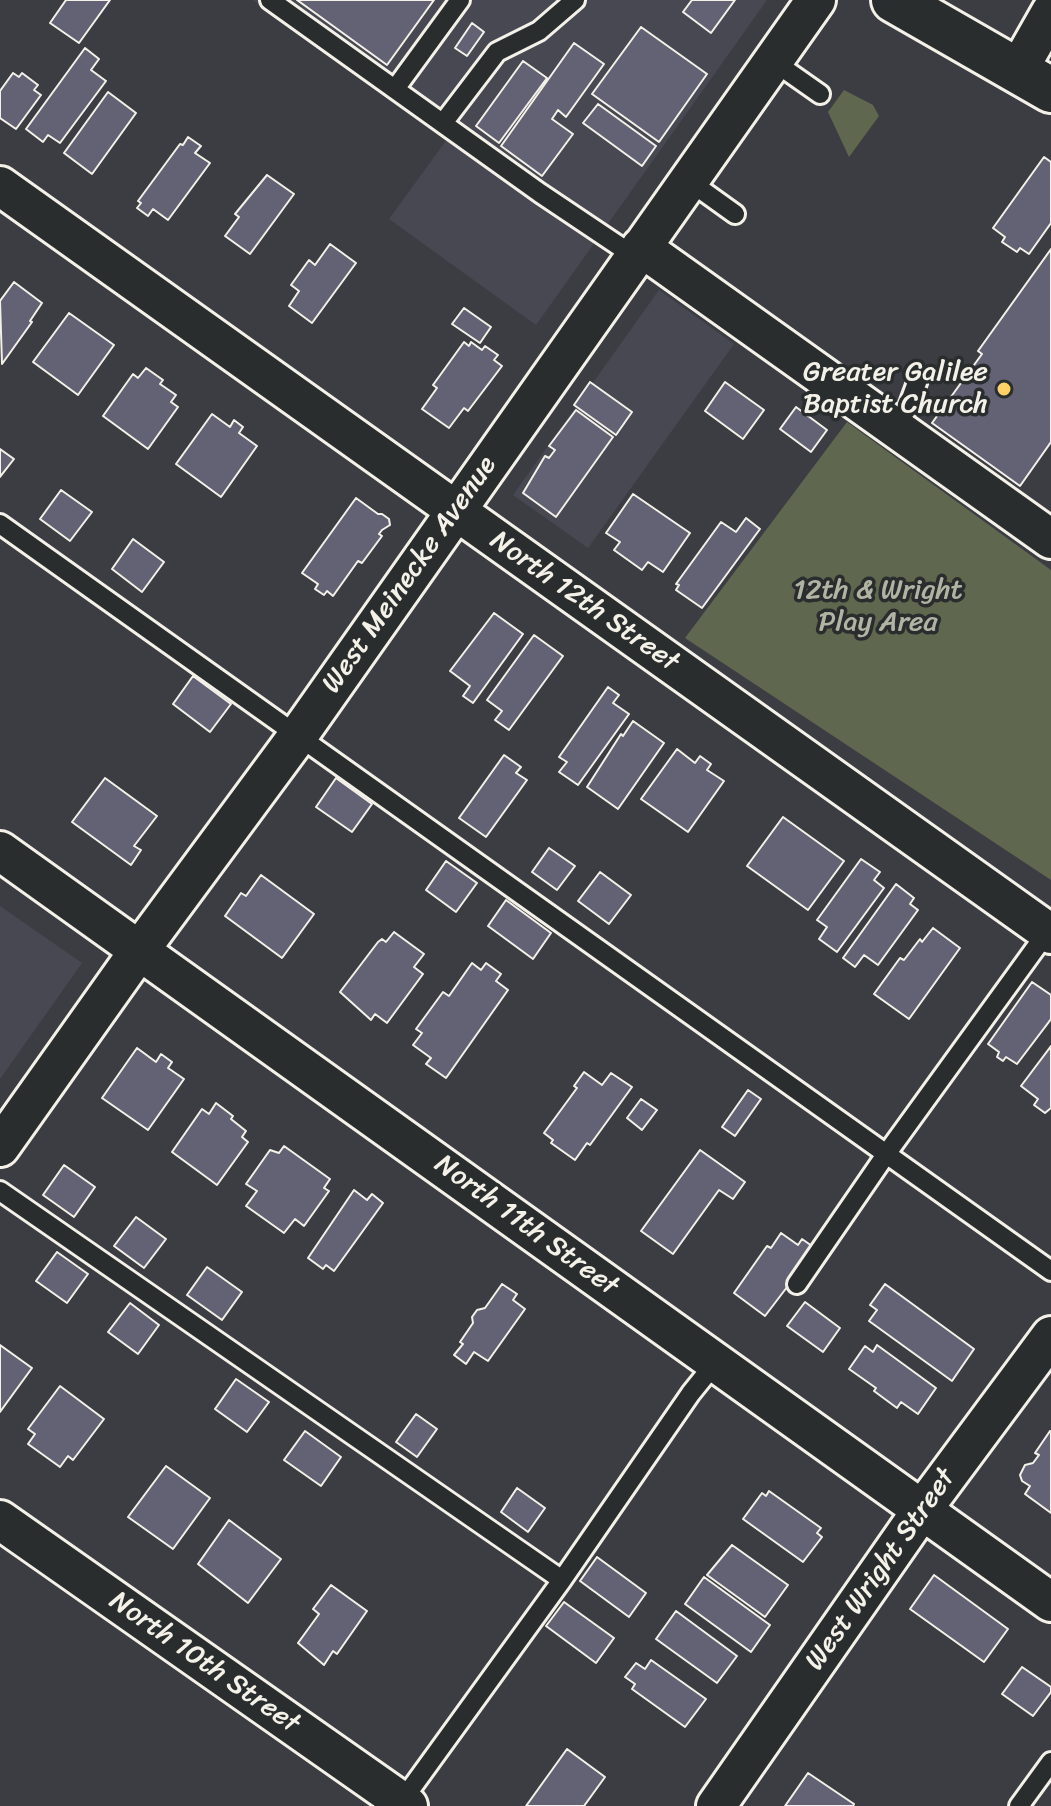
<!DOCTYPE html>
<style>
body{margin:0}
canvas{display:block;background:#3b3d43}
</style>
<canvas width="1051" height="1806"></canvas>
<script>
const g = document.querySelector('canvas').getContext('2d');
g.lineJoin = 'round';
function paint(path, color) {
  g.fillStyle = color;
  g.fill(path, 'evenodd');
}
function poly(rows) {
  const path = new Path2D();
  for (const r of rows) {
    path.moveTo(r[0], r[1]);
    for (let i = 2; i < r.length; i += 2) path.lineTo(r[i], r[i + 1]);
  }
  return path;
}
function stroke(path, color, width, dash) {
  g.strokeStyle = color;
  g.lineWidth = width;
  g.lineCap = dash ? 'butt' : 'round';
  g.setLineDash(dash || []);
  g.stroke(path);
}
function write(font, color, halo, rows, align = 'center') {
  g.font = font + ' Sriracha,sans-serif';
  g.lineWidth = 7;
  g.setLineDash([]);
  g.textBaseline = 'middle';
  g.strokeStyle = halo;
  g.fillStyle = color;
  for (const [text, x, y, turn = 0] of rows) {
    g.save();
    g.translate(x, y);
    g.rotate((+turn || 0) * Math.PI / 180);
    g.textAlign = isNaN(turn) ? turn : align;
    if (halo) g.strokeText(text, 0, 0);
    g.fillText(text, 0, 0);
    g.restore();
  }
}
const built = poly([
 [253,0,767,0,536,325,389,219,448,138],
 [659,290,734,344,588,548,513,495],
 [0,906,82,963,0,1079]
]);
const green = poly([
 [844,90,873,105,879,116,849,157,828,112],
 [847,422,1051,570,1051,880,685,638]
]);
const building = poly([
 [66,0,110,0,79,43,50,23,66,0],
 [297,0,434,0,387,65,297,0],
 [692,0,735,0,711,33,683,12,692,0],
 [472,23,484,32,467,56,455,48,472,23],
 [641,27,707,74,659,142,592,94,641,27],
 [574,43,604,64,566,117,558,110,552,119,573,134,542,176,501,146,574,43],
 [85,48,99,59,91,70,106,81,60,143,48,135,43,142,26,129,85,48],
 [523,61,547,78,499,143,476,126,523,61],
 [13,73,19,77,22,73,38,85,34,90,41,95,16,129,0,118,0,91,13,73],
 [108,92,136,113,92,174,64,153,108,92],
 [598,104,656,146,642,166,583,123,598,104],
 [188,137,201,146,195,153,210,163,168,220,153,209,148,216,137,208,141,203,138,201,180,144,183,145,188,137],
 [1044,157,1051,162,1051,223,1029,254,1020,248,1017,252,1002,242,1005,237,993,228,1044,157],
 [267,175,294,194,250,254,225,236,239,217,235,214,267,175],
 [330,244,356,263,312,323,289,306,299,291,291,285,309,260,315,265,330,244],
 [1051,249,1051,442,1020,486,932,423,982,354,978,351,1051,249],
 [14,282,42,303,30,321,32,322,2,364,0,301,14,282],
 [464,308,491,327,480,343,452,324,464,308],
 [69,313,114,345,78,395,33,362,69,313],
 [464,342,469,346,471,342,482,350,485,346,498,355,494,360,502,366,468,411,464,408,449,428,422,409,437,388,433,385,464,342],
 [146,368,163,380,160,384,176,395,171,402,178,407,148,449,103,416,133,374,138,378,146,368],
 [590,382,632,412,616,435,574,405,590,382],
 [725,382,764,410,743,439,705,411,725,382],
 [796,407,827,430,811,452,780,429,796,407],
 [576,410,613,437,556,517,523,493,545,456,549,458,555,450,549,446,576,410],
 [212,414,230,427,234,420,243,427,239,433,257,446,221,497,176,464,212,414],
 [0,449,14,459,0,477,0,449],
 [61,490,92,512,70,541,40,519,61,490],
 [633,494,690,533,663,572,648,562,642,570,614,550,620,542,606,533,633,494],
 [356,498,378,514,382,514,389,519,390,525,382,530,379,534,382,536,362,563,358,561,333,596,327,591,324,595,315,589,318,584,302,573,356,498],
 [746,518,760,529,702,608,676,590,679,585,676,584,721,522,736,532,746,518],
 [133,539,164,562,142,592,112,569,133,539],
 [494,613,523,634,473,703,463,696,470,686,450,671,494,613],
 [534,635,563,656,509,730,495,720,502,711,487,700,534,635],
 [193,676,231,704,210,732,173,704,193,676],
 [608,687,619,695,613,703,629,714,578,785,559,772,567,762,559,757,608,687],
 [633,721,664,743,618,809,587,787,621,734,623,736,633,721],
 [677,749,695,763,700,756,711,764,707,770,724,781,688,832,641,799,677,749],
 [504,755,521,767,516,773,527,780,486,837,459,818,504,755],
 [105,778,157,816,134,846,141,850,131,865,72,822,105,778],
 [336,778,372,804,352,832,316,807,336,778],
 [783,817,844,861,808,910,747,866,783,817],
 [549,848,575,866,557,890,532,872,549,848],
 [861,859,880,872,874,880,884,888,837,952,819,939,827,927,817,920,861,859],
 [446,861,477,883,456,912,426,890,446,861],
 [600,872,631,895,609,924,578,901,600,872],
 [261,875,314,914,282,958,225,916,241,893,246,896,261,875],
 [896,884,914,898,910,904,918,910,878,965,864,955,855,967,843,958,896,884],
 [506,900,551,933,533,959,488,926,506,900],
 [933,928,960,948,909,1019,874,994,900,958,904,960,920,939,922,942,933,928],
 [394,932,424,954,414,967,423,974,387,1023,375,1014,371,1020,340,992,378,942,382,939,386,942,394,932],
 [472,963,481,970,486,963,501,974,496,981,508,990,446,1078,426,1064,431,1058,413,1045,422,1033,416,1029,443,992,449,996,472,963],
 [1032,982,1051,995,1051,1019,1017,1064,1006,1057,1003,1061,997,1057,999,1052,988,1044,1032,982],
 [1051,1046,1051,1108,1045,1113,1034,1105,1038,1099,1021,1086,1051,1046],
 [137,1048,156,1062,161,1054,172,1062,168,1068,184,1079,148,1130,102,1098,137,1048],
 [584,1072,602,1085,611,1073,632,1087,590,1145,587,1143,575,1160,551,1143,553,1140,544,1133,577,1088,574,1086,584,1072],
 [748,1090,761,1099,735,1136,722,1127,748,1090],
 [641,1099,657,1110,642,1130,627,1118,641,1099],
 [216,1103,233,1116,231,1119,246,1131,242,1137,248,1142,217,1185,172,1152,202,1109,209,1114,216,1103],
 [284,1146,330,1179,324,1188,329,1191,304,1226,295,1219,284,1233,246,1206,257,1191,246,1184,270,1150,279,1153,284,1146],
 [700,1150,745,1182,733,1199,719,1190,673,1254,641,1231,700,1150],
 [64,1165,95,1187,74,1217,43,1195,64,1165],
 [354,1190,367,1200,372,1194,383,1203,334,1271,326,1265,323,1269,308,1258,354,1190],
 [136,1217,166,1239,144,1268,114,1246,136,1217],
 [781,1233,798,1245,802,1239,812,1246,807,1254,810,1257,765,1316,734,1293,767,1246,771,1248,781,1233],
 [57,1252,88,1274,67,1303,36,1281,57,1252],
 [207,1267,242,1292,222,1320,187,1295,207,1267],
 [502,1284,517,1294,513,1300,525,1309,488,1361,474,1352,466,1364,454,1355,463,1344,460,1342,473,1323,472,1317,477,1310,485,1308,502,1284],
 [885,1284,974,1349,952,1381,869,1321,877,1310,870,1305,885,1284],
 [805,1302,840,1328,823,1352,787,1326,805,1302],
 [130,1303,159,1325,138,1354,108,1332,130,1303],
 [0,1345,32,1368,0,1412,0,1345],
 [877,1345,936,1388,918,1414,901,1402,897,1408,874,1391,876,1388,849,1369,865,1346,873,1352,877,1345],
 [236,1379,269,1402,247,1432,215,1409,236,1379],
 [60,1386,104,1419,73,1460,68,1456,60,1467,28,1444,35,1434,28,1429,60,1386],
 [416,1414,437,1429,417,1457,396,1442,416,1414],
 [305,1431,341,1457,321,1486,284,1460,305,1431],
 [1050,1431,1051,1432,1051,1513,1025,1494,1030,1486,1022,1481,1020,1475,1025,1465,1033,1463,1039,1455,1035,1453,1050,1431],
 [166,1466,210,1498,173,1549,128,1517,166,1466],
 [517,1488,545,1508,528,1532,501,1512,517,1488],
 [769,1491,821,1528,817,1533,822,1537,803,1562,743,1519,762,1493,766,1496,769,1491],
 [229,1520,281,1559,248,1603,198,1564,229,1520],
 [732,1545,788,1585,765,1617,707,1575,732,1545],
 [597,1557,646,1593,629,1617,580,1581,597,1557],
 [934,1575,1008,1629,984,1662,910,1609,934,1575],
 [704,1577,770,1625,751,1652,685,1604,704,1577],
 [331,1585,367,1611,337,1654,333,1651,324,1665,298,1643,319,1614,313,1609,331,1585],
 [564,1602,614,1638,596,1663,546,1626,564,1602],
 [676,1611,737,1656,717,1683,656,1639,676,1611],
 [651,1660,706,1699,685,1727,632,1689,635,1684,625,1677,636,1663,645,1669,651,1660],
 [1022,1667,1051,1687,1051,1692,1033,1716,1002,1694,1022,1667],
 [567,1749,605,1777,584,1806,526,1806,567,1749],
 [808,1773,854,1804,853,1806,785,1806,808,1773]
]);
const lane = poly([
 [270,0,540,193,634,256],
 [773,61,820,94],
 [395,89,460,0],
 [443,123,497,52,539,31,575,0],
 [689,181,735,214],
 [895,427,908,407,919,377],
 [0,524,1051,1271],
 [0,1191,562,1580,402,1801],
 [797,1284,887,1153,1050,928],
 [562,1580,691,1393,716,1362],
 [1019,1806,1051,1762]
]);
const street = poly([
 [1018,70,1051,12],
 [0,186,1051,934],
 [641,247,1051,539],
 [0,851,1051,1602],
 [0,1147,139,951,297,737,816,0],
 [0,1520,408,1806],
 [716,1806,922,1510,1051,1336]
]);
const secondary = poly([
 [894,0,1051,90]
]);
const markers = [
 [1004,389,8,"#ffd166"]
];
const poiNames = [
 ["Greater Galilee",988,373],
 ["Baptist Church",988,405]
];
const streetNames = [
 ["West Meinecke Avenue",410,575,-55],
 ["North 12th Street",584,602,35],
 ["North 11th Street",526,1226,36],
 ["West Wright Street",881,1570,-55],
 ["North 10th Street",204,1663,35]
];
const parkNames = [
 ["12th & Wright",878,591],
 ["Play Area",878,623]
];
paint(built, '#474852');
paint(green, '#5f674e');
paint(building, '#636274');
stroke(building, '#f4f1e8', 2);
stroke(lane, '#f4f1e8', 24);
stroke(street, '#f4f1e8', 44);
stroke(secondary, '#f4f1e8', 50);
stroke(lane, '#2a2d2e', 18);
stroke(street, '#2a2d2e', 38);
stroke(secondary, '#2a2d2e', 44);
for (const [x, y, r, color] of markers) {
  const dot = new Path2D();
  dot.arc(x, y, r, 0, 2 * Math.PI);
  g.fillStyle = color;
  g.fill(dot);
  stroke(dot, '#2a2d2e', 3);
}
write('28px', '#f4f1e8', '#2a2d2e', poiNames, 'right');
write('28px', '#f4f1e8', '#2a2d2e', streetNames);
write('28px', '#b1b3a3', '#2a2d2e', parkNames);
</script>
